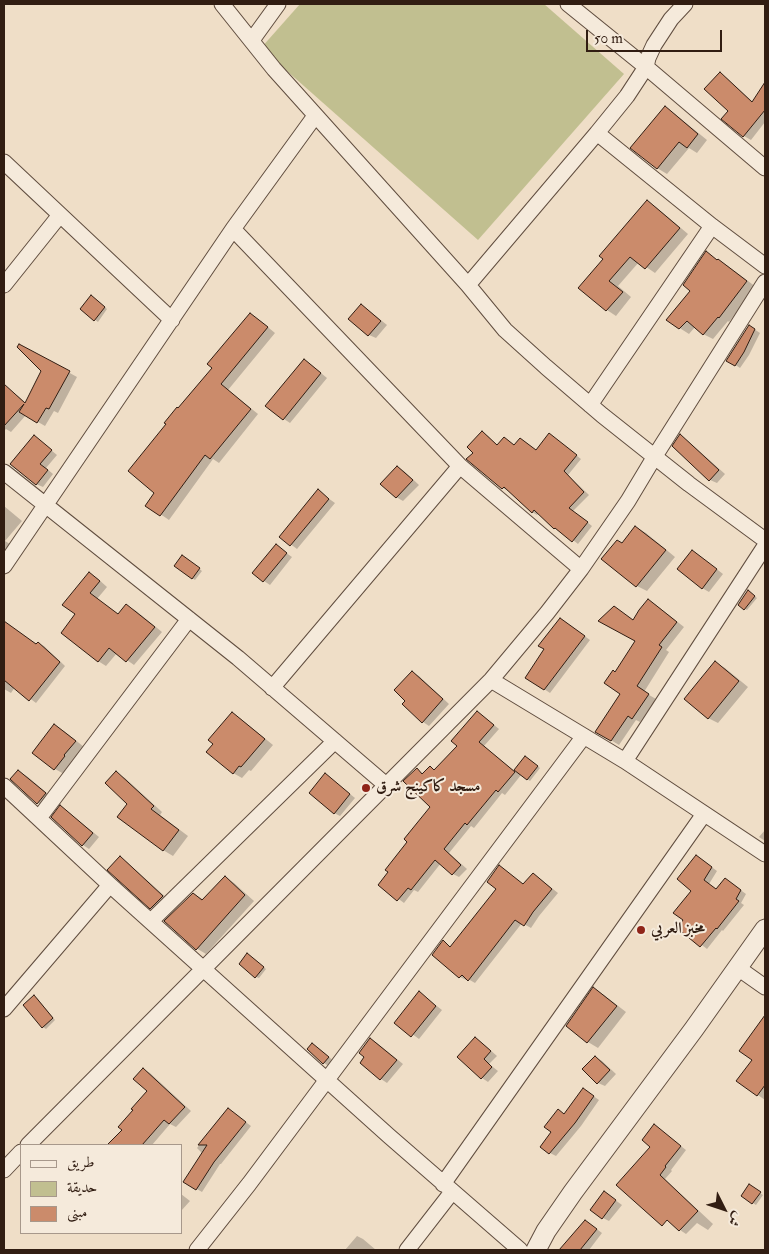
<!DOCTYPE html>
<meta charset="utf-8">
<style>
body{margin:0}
#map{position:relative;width:769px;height:1254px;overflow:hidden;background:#efdec7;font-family:"IM FELL Double Pica",Amiri,serif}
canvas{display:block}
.frame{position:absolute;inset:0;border:5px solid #311d12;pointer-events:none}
.legend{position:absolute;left:20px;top:1144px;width:162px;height:90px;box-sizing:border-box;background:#f5eadb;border:1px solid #a7988b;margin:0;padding:6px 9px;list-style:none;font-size:15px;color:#311d12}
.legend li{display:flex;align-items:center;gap:10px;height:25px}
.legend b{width:25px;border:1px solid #a7988b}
.north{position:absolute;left:699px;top:1184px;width:50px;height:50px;-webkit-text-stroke:4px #f5eadb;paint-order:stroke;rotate:131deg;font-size:14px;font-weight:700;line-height:20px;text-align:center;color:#311d12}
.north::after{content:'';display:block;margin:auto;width:18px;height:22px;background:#311d12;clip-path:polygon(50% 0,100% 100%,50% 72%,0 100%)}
.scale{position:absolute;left:586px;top:30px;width:136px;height:22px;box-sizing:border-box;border:2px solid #311d12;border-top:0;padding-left:6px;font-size:15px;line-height:18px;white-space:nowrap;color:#311d12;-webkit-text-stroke:4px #f5eadb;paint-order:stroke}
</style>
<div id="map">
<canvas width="769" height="1254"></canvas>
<div class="frame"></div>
<ul class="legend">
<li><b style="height:6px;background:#f5eadb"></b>طريق</li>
<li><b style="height:14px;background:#c1bf90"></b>حديقة</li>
<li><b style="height:14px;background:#cb8b6b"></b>مبنى</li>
</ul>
<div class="north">ش</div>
<div class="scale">50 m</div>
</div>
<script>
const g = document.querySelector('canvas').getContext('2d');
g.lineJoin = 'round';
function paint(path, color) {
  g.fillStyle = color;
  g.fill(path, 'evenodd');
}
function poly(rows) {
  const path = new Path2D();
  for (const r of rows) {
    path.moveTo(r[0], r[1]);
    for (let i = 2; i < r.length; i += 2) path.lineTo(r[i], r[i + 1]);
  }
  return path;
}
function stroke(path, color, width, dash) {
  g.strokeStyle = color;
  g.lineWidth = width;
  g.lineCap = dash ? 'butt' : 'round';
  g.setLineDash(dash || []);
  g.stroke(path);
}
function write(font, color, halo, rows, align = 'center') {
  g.font = font + ' "IM FELL Double Pica",Amiri,serif';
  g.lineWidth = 4;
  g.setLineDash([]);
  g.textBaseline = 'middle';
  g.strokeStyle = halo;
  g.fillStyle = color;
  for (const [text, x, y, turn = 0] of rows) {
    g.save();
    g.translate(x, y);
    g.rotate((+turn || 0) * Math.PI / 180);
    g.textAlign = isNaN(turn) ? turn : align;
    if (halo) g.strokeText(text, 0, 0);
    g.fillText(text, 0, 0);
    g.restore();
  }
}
const green = poly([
 [300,4,544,4,624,74,478,240,261,48]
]);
const shadow = poly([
 [720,74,727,78,753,102,765,84,765,122,751,140,744,136,723,119,730,111],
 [665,108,675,114,707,140,697,153,689,148,667,174,657,168],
 [647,202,656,207,688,234,655,273,639,262,618,286,631,297,616,316,607,310,580,288,605,259],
 [706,253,728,266,756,287,729,322,728,321,713,339,703,334,695,327,689,334,667,320,691,291],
 [94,298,107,309,98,322,81,309],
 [361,305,367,309,387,325,376,338,369,335],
 [250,314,258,319,275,333,228,390,258,414,219,463,213,459,169,520,147,505,156,493,214,367],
 [754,329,760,333,749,355,740,368,728,360],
 [19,345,77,377,58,413,54,411,45,426,26,415,11,432,6,429,4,431,4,398,10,391,18,396,26,403,43,371],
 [310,364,327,378,290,423,284,419,267,405],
 [483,433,488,436,498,446,504,438,515,446,521,439,536,451,554,438,581,459,568,475,589,495,573,511,592,526,578,544,539,513,537,515,532,512,509,490,508,491,503,488,468,459,475,453],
 [680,436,687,440,725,474,717,483,710,480],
 [40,441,57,455,46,468,53,474,43,487,36,484],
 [398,467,404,471,419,485,403,501,396,497],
 [318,491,335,503,297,549,281,537],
 [4,506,22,521,5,541,10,544,4,551],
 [636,527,646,533,675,557,647,591,637,586,622,544],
 [276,546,292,557,270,585,264,581],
 [693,551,723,574,709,592,702,588],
 [185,558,202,571,195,580,192,578],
 [89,574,97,578,107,587,97,599,119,615,127,606,135,610,162,632,134,665,117,653,106,666,98,661,77,614],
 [751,593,757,598,747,610,745,609],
 [648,600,656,605,684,627,666,650,669,652,644,692,656,699,640,722,636,720,619,745,596,731,621,694,616,673,636,641,634,621],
 [561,619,590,640,550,693,544,689,546,649],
 [4,622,37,645,38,643,44,646,65,666,36,703,15,687,11,693,4,689,4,668,10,658,4,653],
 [715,663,725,668,748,687,718,723,708,718],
 [412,672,419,676,449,704,429,726,423,722,407,701],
 [477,712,483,716,499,729,484,746,514,771,525,757,540,768,530,781,521,775,505,795,502,793,474,828,471,826,449,853,467,869,459,877,453,874,441,863,418,892,414,890,404,903,380,885,432,807,417,770,424,774,430,767,435,770,459,746],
 [232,714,241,719,273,745,251,771,249,770,242,778,233,773,215,744],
 [55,726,64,731,84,747,72,761,73,762,64,774,55,769],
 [18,771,28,777,55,800,48,809,38,803,12,779],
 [116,773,125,778,162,812,160,815,188,836,173,856,163,850,128,804],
 [330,778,355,798,340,816,334,813],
 [61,807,67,811,99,837,89,849,83,845,53,817],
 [765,830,765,841,759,837],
 [120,858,127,862,169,900,158,911,151,908],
 [702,860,717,871,709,884,717,890,731,883,746,894,741,903,744,905,723,931,722,930,707,949,679,927,685,920],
 [500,867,524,885,533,874,539,878,558,893,539,916,531,928,522,923,475,983,468,979,466,980,460,977,434,955,443,942,451,947,497,889],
 [225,877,234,883,254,901,206,954,196,948,194,894,204,900],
 [250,956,266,969,259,978,256,977],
 [594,989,604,995,626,1012,598,1048,588,1042],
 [425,997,442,1010,419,1039,396,1022],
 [37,998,55,1020,46,1029,43,1027,24,1005],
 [758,1027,765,1031,765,1100,738,1081,753,1060],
 [371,1039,377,1043,403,1064,387,1083,381,1079,361,1063,366,1057],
 [475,1039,481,1042,497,1056,489,1064,498,1071,488,1082,482,1078],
 [318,1048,335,1062,330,1067,324,1063,308,1049],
 [595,1057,602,1061,616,1074,605,1086,598,1083],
 [143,1069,150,1073,191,1111,176,1127,170,1124,152,1145,109,1145,124,1130,149,1091],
 [589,1093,599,1100,581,1126,556,1156,550,1153,542,1147,565,1115],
 [228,1109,251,1126,221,1164,220,1164,202,1192,185,1182,203,1154,197,1148],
 [660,1130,686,1150,671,1170,672,1171,665,1179,713,1224,708,1230,697,1223,686,1234,680,1230,666,1217,655,1217,652,1146],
 [749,1186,763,1195,756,1205,742,1196],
 [181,1194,190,1201,181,1211],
 [611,1197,622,1205,609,1221,603,1218],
 [586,1221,602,1233,589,1250,561,1250],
 [357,1236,363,1239,376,1250,345,1250]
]);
const building = poly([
 [720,72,752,102,765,82,765,110,743,137,721,119,728,111,704,89,720,72],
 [665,106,698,134,687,148,679,142,657,169,630,148,665,106],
 [647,200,680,228,645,269,630,257,609,281,623,292,606,311,578,288,603,259,599,256,647,200],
 [706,251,717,260,718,259,747,281,719,318,718,317,703,335,687,321,679,329,666,320,690,291,683,285,706,251],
 [91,295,105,307,94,321,80,309,91,295],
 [361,304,381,321,368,336,348,319,361,304],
 [250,313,268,327,221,384,251,409,210,459,205,455,160,516,145,506,154,493,128,471,166,424,164,423,177,407,178,408,212,368,207,364,250,313],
 [749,325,755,329,744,352,735,366,726,361,749,325],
 [19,344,70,371,49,409,46,408,37,423,19,412,24,404,4,426,4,384,25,403,41,371,17,347,19,344],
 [304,359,321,373,283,420,265,406,304,359],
 [482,431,497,445,504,437,514,445,520,438,536,450,549,433,577,455,564,471,584,492,569,508,588,522,572,542,555,528,554,529,534,510,532,513,504,487,502,489,466,459,473,453,467,447,482,431],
 [680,434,719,470,709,481,672,446,680,434],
 [34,435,52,450,40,464,48,470,36,485,10,464,34,435],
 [397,466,413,480,396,498,380,484,397,466],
 [318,489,329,499,290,546,279,537,318,489],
 [635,526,666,550,636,587,601,559,617,540,622,543,635,526],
 [276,544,287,553,263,582,252,573,276,544],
 [692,550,717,569,702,589,677,569,692,550],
 [182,555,200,568,192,579,174,566,182,555],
 [89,572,100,581,90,593,118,614,126,604,155,627,126,662,109,648,98,662,61,633,75,614,62,605,89,572],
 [748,590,755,596,744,610,738,605,748,590],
 [648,599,677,622,659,645,662,647,637,686,649,694,632,719,628,716,611,741,595,732,620,694,604,683,613,670,615,672,635,641,598,621,614,606,633,620,639,610,648,599],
 [560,618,585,636,544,690,525,678,544,649,538,646,560,618],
 [4,621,36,644,38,642,60,662,29,701,4,680,4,621],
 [715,661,739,681,708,719,684,699,715,661],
 [412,671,443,699,422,723,402,704,405,701,394,690,412,671],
 [477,711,494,725,479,742,515,772,498,792,496,790,467,825,465,823,444,849,461,865,452,875,435,860,411,890,408,888,397,901,378,885,388,872,385,870,407,842,404,839,430,807,403,781,417,768,422,774,430,766,434,770,457,746,451,741,477,711],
 [232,712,265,739,241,767,239,766,233,774,206,752,213,744,208,740,232,712],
 [54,724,76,741,64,755,65,756,54,770,32,753,54,724],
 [525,756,538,766,527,780,514,770,525,756],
 [18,770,46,793,37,804,10,779,18,770],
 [116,771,154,806,151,809,179,830,163,851,117,817,127,804,105,783,116,771],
 [325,773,350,794,334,814,309,793,325,773],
 [60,805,93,833,82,846,51,817,60,805],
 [696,855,712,867,704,880,716,889,725,878,741,890,736,899,739,901,717,929,716,928,700,947,677,928,683,920,673,913,691,891,677,879,696,855],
 [120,856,163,896,150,909,107,870,120,856],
 [499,865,523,884,533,873,552,889,533,912,524,926,515,920,468,981,462,975,459,978,432,955,443,940,450,947,496,889,487,882,499,865],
 [225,876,245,895,196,950,164,921,193,893,202,900,225,876],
 [247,953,264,967,255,978,239,964,247,953],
 [593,987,617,1006,587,1043,566,1026,593,987],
 [419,991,436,1006,411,1037,394,1023,419,991],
 [34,995,53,1018,42,1028,23,1005,34,995],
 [765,1015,765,1085,757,1096,736,1081,752,1060,739,1051,765,1015],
 [475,1037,491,1051,484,1059,492,1067,481,1079,457,1057,475,1037],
 [370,1038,397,1060,380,1080,360,1063,364,1057,359,1053,370,1038],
 [312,1043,329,1057,323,1064,307,1049,312,1043],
 [595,1056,610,1070,597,1084,582,1069,595,1056],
 [143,1068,185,1107,169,1124,164,1120,142,1145,107,1145,122,1130,118,1127,133,1110,131,1109,147,1091,133,1079,143,1068],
 [583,1088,594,1096,575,1123,549,1154,540,1147,551,1132,544,1127,558,1109,564,1114,583,1088],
 [228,1108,246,1122,214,1162,196,1190,183,1182,207,1145,198,1145,228,1108],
 [654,1124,681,1146,665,1166,666,1167,660,1175,698,1211,679,1231,667,1220,662,1226,616,1185,650,1147,642,1140,654,1124],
 [749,1184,761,1192,752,1204,741,1196,749,1184],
 [604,1191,616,1200,602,1219,590,1210,604,1191],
 [585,1220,597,1229,580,1250,559,1250,585,1220]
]);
const minor = poly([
 [222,4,274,69,468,285,505,330,546,367,602,415,689,484,765,540],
 [568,4,646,67,765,168],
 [252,40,278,4],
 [597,133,712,226,765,266],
 [4,162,172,320],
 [233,229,460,466,581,569],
 [4,285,60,215],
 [468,285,597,133,627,96,646,67,648,58,654,45,671,19,685,4],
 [590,405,712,226],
 [4,472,238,658,386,785],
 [4,566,233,229,315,116],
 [491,680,625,761,765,854],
 [272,688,460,466],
 [625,761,765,546],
 [4,786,110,885,389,1136,520,1250],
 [39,818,189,619],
 [151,921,335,741],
 [738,968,765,987],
 [4,1009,110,885],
 [28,1145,491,680,547,613,581,569,628,501,655,456,765,282],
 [4,1170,21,1152],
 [443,1184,704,814],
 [197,1250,249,1184,584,736],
 [407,1250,452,1192]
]);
const tertiary = poly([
 [536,1250,546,1231,573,1192,694,1029,765,929]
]);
const markers = [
 [366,788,5,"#8f2418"],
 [641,930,5,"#8f2418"]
];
const poiNames = [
 ["مسجد كاكينج شرق",376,788],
 ["مخبز العربي",651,930]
];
paint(green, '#c1bf90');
paint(shadow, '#0003');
paint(building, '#cb8b6b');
stroke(building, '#311d12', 1);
stroke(minor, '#604d3f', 17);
stroke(tertiary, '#604d3f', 21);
stroke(minor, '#f5eadb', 15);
stroke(tertiary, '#f5eadb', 19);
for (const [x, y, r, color] of markers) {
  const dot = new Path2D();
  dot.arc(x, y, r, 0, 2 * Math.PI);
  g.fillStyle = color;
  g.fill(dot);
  stroke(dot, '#f5eadb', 2);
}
write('bold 16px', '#311d12', '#f5eadb', poiNames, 'left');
</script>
